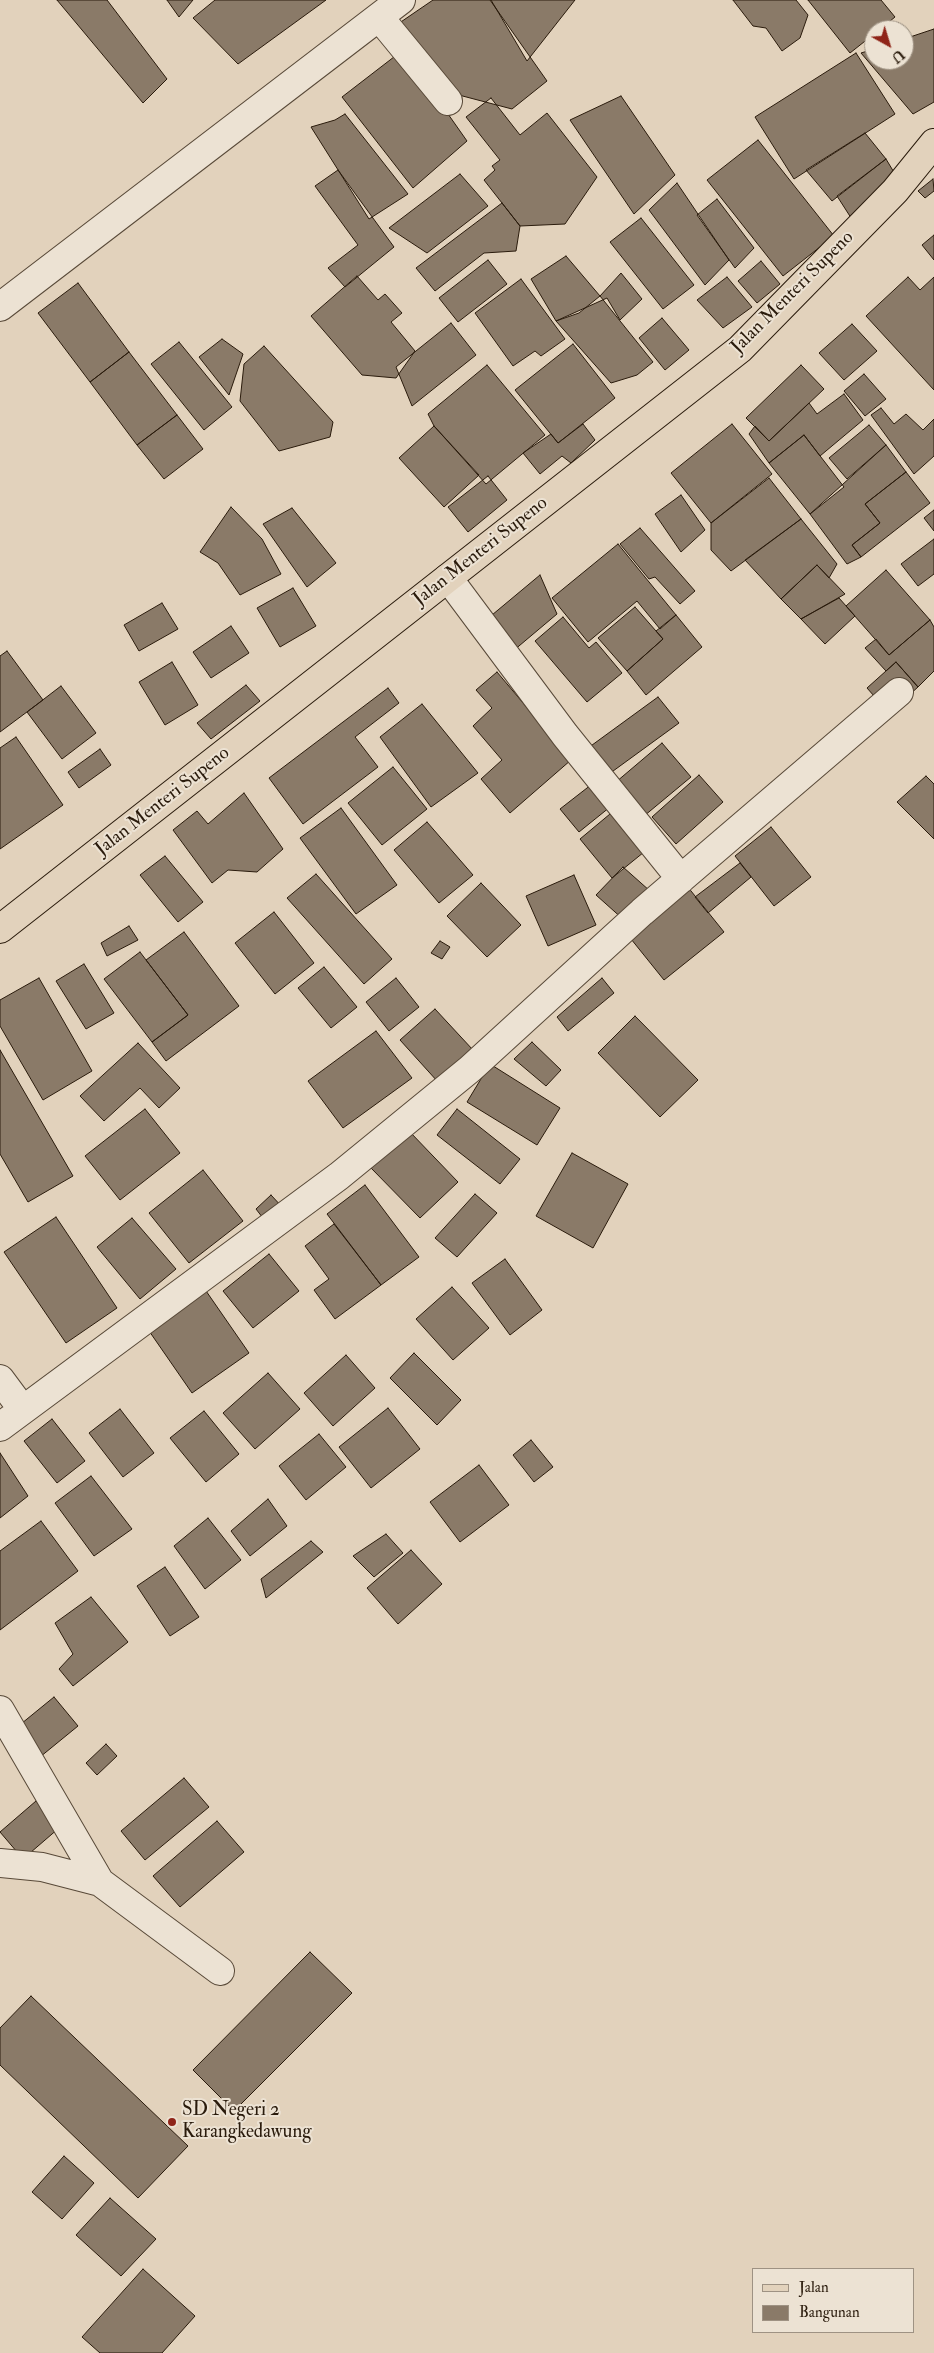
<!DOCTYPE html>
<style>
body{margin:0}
#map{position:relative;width:934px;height:2353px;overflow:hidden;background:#e2d2bc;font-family:"IM FELL Double Pica",serif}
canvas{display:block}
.legend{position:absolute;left:752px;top:2268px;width:162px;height:65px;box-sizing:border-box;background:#ece2d3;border:1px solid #9e9283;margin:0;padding:6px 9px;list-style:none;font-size:15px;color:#2a1b0c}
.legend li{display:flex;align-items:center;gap:10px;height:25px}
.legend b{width:25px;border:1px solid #9e9283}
.north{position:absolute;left:864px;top:20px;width:50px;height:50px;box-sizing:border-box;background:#ece2d3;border:1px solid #9e9283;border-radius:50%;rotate:141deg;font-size:14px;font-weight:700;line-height:20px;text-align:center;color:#2a1b0c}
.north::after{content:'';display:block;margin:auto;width:18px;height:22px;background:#8f2418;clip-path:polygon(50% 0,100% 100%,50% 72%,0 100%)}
</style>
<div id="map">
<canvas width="934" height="2353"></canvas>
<ul class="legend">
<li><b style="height:6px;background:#e2d2bc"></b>Jalan</li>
<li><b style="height:14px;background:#8a7a68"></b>Bangunan</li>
</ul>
<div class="north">U</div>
</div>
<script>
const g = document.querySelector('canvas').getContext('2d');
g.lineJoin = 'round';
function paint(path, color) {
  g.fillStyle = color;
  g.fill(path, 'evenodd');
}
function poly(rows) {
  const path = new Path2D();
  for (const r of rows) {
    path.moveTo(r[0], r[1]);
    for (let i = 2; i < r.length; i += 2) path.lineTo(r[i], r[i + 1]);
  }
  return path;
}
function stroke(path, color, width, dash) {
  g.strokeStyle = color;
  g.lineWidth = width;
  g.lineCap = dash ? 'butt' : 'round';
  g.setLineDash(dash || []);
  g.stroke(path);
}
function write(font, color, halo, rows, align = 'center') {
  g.font = font + ' "IM FELL Double Pica",serif';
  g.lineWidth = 4;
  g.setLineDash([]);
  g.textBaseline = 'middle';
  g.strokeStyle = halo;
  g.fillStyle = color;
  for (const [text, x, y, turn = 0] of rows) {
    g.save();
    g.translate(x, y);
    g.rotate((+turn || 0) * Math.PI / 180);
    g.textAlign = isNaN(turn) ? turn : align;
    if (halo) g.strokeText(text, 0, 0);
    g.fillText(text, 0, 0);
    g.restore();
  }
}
const building = poly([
 [57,0,107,0,167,79,143,103,57,0],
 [167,0,193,0,179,17,167,0],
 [215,0,326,0,238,64,193,18,215,0],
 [433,0,490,0,547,81,512,109,455,94,392,28,433,0],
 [491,0,575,0,527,61,491,0],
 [733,0,796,0,808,15,800,38,782,51,766,28,753,26,733,0],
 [808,0,881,0,895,17,879,30,874,30,874,34,850,53,808,0],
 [934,29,934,102,913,114,861,53,874,49,874,60,904,60,904,39,934,29],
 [403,50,467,141,413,188,342,97,403,50],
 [856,53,895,114,794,179,755,117,856,53],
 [621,96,675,175,634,214,570,120,621,96],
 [491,98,520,135,547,113,597,177,565,224,520,226,484,180,495,170,492,166,500,160,466,117,491,98],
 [345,114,408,194,369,219,311,127,335,120,345,114],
 [865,133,886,159,832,201,806,170,865,133],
 [758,140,834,236,783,276,707,180,758,140],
 [886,159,895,174,855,224,837,196,886,159],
 [338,170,394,247,345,287,328,268,358,245,315,186,338,170],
 [460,174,488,206,427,253,389,228,460,174],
 [933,179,934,191,925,198,918,191,933,179],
 [677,183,729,260,705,285,649,210,677,183],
 [717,199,754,248,735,268,697,215,717,199],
 [502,203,520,226,516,251,484,253,435,291,416,268,502,203],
 [641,218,694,285,663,309,610,242,641,218],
 [934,235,934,260,922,245,934,235],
 [566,256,600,296,621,273,642,299,620,320,607,298,556,321,531,279,566,256],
 [488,260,507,284,458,322,439,298,488,260],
 [761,261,780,284,757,303,738,281,761,261],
 [357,276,378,300,385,294,402,313,391,322,415,351,396,378,362,375,311,316,357,276],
 [727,277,752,307,723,328,697,300,727,277],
 [908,277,920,290,934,277,934,390,866,316,908,277],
 [521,279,565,339,541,356,535,351,513,366,475,313,521,279],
 [78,283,129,352,90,382,38,313,78,283],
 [600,296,653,362,637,375,611,383,556,321,579,313,600,296],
 [662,318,689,350,665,370,639,338,662,318],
 [451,323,476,355,412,406,396,367,451,323],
 [852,324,877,351,844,380,819,353,852,324],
 [222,339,243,354,229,395,199,357,222,339],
 [179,342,232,407,204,430,151,364,179,342],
 [573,344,615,398,558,443,515,390,573,344],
 [264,346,333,422,330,437,279,451,240,401,244,364,264,346],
 [129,352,177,415,137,445,90,382,129,352],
 [487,365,545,435,486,484,434,426,428,414,487,365],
 [801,365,824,389,769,441,746,418,801,365],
 [864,374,886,399,865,416,844,391,864,374],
 [844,394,863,420,820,456,804,435,769,463,749,434,755,426,769,441,809,403,817,414,844,394],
 [881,408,894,424,906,414,923,430,934,419,934,456,914,474,871,415,881,408],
 [177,415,203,449,164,479,137,445,177,415],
 [583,424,595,440,571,463,562,456,540,474,523,453,551,434,558,443,583,424],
 [732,424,772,474,711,523,671,473,732,424],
 [869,425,886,445,847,479,829,458,869,425],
 [434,426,479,475,444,507,399,458,434,426],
 [804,435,844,487,810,514,769,463,804,435],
 [886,445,906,472,865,504,880,523,852,545,861,557,847,564,810,514,886,445],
 [906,472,930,503,861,557,852,545,880,523,865,504,906,472],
 [488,476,507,500,468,532,448,507,488,476],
 [769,478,801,519,731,571,711,550,711,523,769,478],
 [681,495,705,530,681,552,655,514,681,495],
 [231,507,262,539,281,574,240,595,218,563,200,552,231,507],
 [292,508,336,563,307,587,263,524,292,508],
 [934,510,934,531,924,518,934,510],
 [801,519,837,564,829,578,817,565,781,599,745,560,801,519],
 [640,528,695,591,680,604,655,577,649,579,620,544,640,528],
 [934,539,934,574,918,586,901,564,934,539],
 [618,544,676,615,660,629,637,601,588,642,552,598,618,544],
 [817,565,845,594,801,619,781,599,817,565],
 [886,570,930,620,889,655,846,606,886,570],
 [540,575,557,614,513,651,486,620,540,575],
 [293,588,316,626,280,647,257,608,293,588],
 [839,598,855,616,825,644,801,619,839,598],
 [162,603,178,629,139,651,124,625,162,603],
 [635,607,663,639,627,671,598,638,635,607],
 [676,615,702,647,646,695,627,671,663,639,656,631,676,615],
 [563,617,589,648,596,642,622,673,587,702,535,641,563,617],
 [930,620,934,627,934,671,918,687,896,662,886,671,865,648,876,639,889,655,930,620],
 [231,626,249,653,211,678,193,652,231,626],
 [7,651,43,700,0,732,0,656,7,651],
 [172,662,198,705,165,725,139,682,172,662],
 [896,662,918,687,889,713,867,688,896,662],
 [497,672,571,760,510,813,481,779,502,760,473,726,492,708,476,690,497,672],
 [246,685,260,701,211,739,197,723,246,685],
 [61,686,96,733,62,759,27,712,61,686],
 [388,688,399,703,355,737,378,767,303,824,269,778,388,688],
 [658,697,679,723,609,774,588,748,658,697],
 [422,704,478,773,431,807,380,737,422,704],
 [16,737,63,805,0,849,0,748,16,737],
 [662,743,691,777,644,816,616,782,662,743],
 [100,749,111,765,79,788,68,772,100,749],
 [393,767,427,809,382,845,348,803,393,767],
 [699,775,723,802,676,844,652,817,699,775],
 [926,776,934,784,934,839,897,802,926,776],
 [596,781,615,803,579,832,560,809,596,781],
 [244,793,283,849,257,872,228,870,212,883,173,830,197,811,208,824,244,793],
 [341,808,397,885,356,914,300,838,341,808],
 [616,809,649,848,612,878,580,839,616,809],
 [427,822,473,875,439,903,394,850,427,822],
 [771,827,811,877,774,906,735,856,771,827],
 [165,856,203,902,178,922,140,875,165,856],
 [740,863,751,877,708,913,695,897,740,863],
 [623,867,650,891,624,920,596,895,623,867],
 [316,874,392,959,364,984,287,898,316,874],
 [574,875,596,925,548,946,526,896,574,875],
 [481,883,521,925,487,957,447,916,481,883],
 [687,886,724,932,664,980,627,934,687,886],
 [274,912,314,963,275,994,235,943,274,912],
 [129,926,138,940,107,956,101,943,129,926],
 [184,932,239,1006,166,1061,152,1042,188,1015,146,960,184,932],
 [440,941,450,947,442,959,431,953,440,941],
 [140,952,188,1015,152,1042,104,979,140,952],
 [84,964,114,1013,86,1029,56,981,84,964],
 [324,967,357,1007,331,1028,298,988,324,967],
 [39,978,92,1071,43,1100,0,1026,0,1000,39,978],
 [396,978,419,1007,389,1031,366,1002,396,978],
 [602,978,614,993,568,1031,557,1017,602,978],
 [435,1009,473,1050,438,1082,400,1040,435,1009],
 [635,1016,698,1080,660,1117,598,1053,635,1016],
 [376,1031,412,1078,343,1128,308,1081,376,1031],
 [532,1042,561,1070,546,1086,514,1059,532,1042],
 [138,1043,180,1088,159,1108,140,1088,104,1121,80,1096,138,1043],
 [0,1050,73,1176,28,1202,0,1154,0,1050],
 [490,1064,560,1108,537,1145,467,1102,490,1064],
 [145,1109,180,1153,120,1200,85,1156,145,1109],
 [457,1109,520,1159,500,1184,437,1135,457,1109],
 [409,1131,458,1182,420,1218,371,1168,409,1131],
 [572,1153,628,1184,593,1248,536,1216,572,1153],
 [203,1170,243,1221,189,1263,149,1213,203,1170],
 [365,1185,419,1257,381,1285,327,1214,365,1185],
 [475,1194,497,1213,457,1257,435,1238,475,1194],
 [271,1195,284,1209,266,1222,256,1209,271,1195],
 [56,1217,117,1308,66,1343,4,1252,56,1217],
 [132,1218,176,1269,140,1299,97,1247,132,1218],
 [334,1224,381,1285,335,1319,314,1290,329,1279,305,1246,334,1224],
 [269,1254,299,1291,253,1328,223,1291,269,1254],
 [505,1259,542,1310,510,1335,472,1283,505,1259],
 [452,1287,489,1328,453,1360,416,1319,452,1287],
 [204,1288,249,1353,192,1393,147,1328,204,1288],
 [414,1353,461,1400,437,1425,390,1378,414,1353],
 [346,1355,375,1388,333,1426,304,1393,346,1355],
 [268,1373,300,1409,255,1449,223,1413,268,1373],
 [388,1408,420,1449,371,1488,339,1447,388,1408],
 [120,1409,154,1453,123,1477,89,1433,120,1409],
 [204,1411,239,1454,206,1482,170,1438,204,1411],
 [52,1419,85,1461,57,1483,24,1441,52,1419],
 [319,1434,346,1467,306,1500,279,1466,319,1434],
 [531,1440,553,1467,534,1482,513,1455,531,1440],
 [0,1453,28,1496,0,1518,0,1453],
 [479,1465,509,1505,460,1542,430,1502,479,1465],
 [91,1476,132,1529,94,1556,55,1503,91,1476],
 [268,1499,287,1526,250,1556,231,1531,268,1499],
 [208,1518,241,1560,205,1589,174,1546,208,1518],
 [41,1521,78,1571,0,1630,0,1551,41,1521],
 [386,1534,403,1553,374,1577,353,1556,386,1534],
 [311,1541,323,1552,266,1598,261,1579,311,1541],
 [411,1550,442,1584,398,1624,367,1588,411,1550],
 [165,1567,199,1617,170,1636,137,1586,165,1567],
 [91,1597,128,1642,73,1686,59,1669,73,1654,55,1623,91,1597],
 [54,1697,78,1726,40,1757,16,1728,54,1697],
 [106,1744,117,1756,97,1775,86,1763,106,1744],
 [184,1778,209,1807,145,1860,121,1831,184,1778],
 [36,1801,59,1828,23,1859,0,1832,36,1801],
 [217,1821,244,1852,180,1907,153,1876,217,1821],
 [310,1952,352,1993,234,2111,193,2070,310,1952],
 [31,1996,188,2146,138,2198,0,2065,0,2028,31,1996],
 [64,2156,94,2183,62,2219,32,2192,64,2156],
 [110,2198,156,2239,121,2276,76,2235,110,2198],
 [143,2269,195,2316,162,2353,100,2353,82,2337,143,2269]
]);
const minor = poly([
 [379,17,448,101],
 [0,307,401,0],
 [448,578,565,735,681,879],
 [0,1379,23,1410],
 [0,1427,339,1176,470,1069,642,912,899,692],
 [0,1710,100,1882,220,1971],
 [0,1863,42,1867,100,1882]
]);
const major = poly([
 [0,929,740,349,895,191,934,143]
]);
const markers = [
 [172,2122,5,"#8f2418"]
];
const streetNames = [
 ["Jalan Menteri Supeno",793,293,-45],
 ["Jalan Menteri Supeno",481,552,-38],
 ["Jalan Menteri Supeno",163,802,-38]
];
const poiNames = [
 ["SD Negeri 2",182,2111],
 ["Karangkedawung",182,2133]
];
paint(building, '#8a7a68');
stroke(building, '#2a1b0c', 1);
stroke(minor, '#584938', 30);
stroke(major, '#2a1b0c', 30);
stroke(minor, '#ece2d3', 28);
stroke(major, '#e2d2bc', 28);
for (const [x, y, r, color] of markers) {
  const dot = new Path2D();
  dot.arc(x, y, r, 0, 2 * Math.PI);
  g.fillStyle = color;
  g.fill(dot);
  stroke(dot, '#ece2d3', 2);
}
write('19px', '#2a1b0c', '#ece2d3', streetNames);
write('19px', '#2a1b0c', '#ece2d3', poiNames, 'left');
</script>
